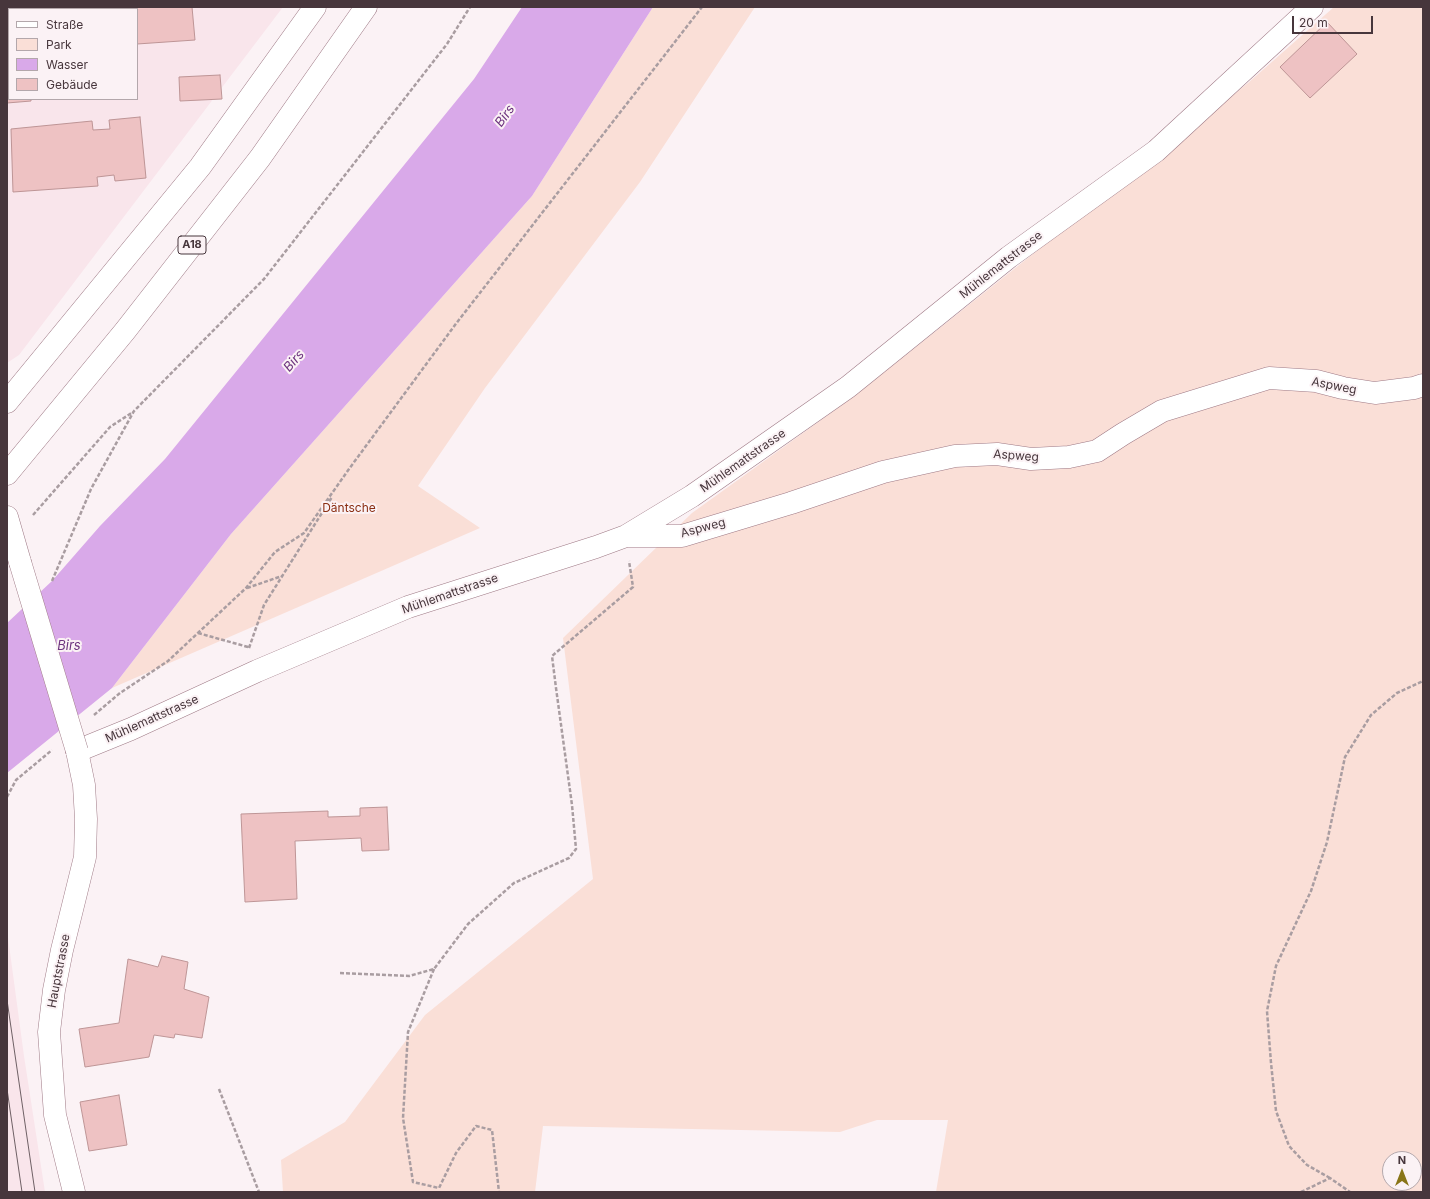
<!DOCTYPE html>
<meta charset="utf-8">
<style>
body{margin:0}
#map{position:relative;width:1430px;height:1199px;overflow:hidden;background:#fbf2f5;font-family:Inter,sans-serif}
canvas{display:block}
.frame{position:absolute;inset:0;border:8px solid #47363c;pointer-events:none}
.legend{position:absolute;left:8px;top:8px;width:130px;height:92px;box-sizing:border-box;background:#fbf2f5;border:1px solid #b3a7ab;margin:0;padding:5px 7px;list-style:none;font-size:12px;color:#47363c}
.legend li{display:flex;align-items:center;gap:8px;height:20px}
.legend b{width:20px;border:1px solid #b3a7ab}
.north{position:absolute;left:1382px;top:1151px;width:40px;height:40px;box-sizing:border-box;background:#fbf2f5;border:1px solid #b3a7ab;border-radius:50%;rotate:0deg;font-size:11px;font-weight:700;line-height:16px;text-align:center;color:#47363c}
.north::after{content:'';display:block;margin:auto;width:14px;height:18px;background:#897518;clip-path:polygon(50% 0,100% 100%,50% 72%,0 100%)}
.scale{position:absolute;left:1292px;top:16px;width:81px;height:18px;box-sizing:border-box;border:2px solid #47363c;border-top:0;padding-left:5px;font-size:12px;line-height:14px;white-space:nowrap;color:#47363c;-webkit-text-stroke:3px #fbf2f5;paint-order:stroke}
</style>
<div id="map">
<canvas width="1430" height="1199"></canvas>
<div class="frame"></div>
<ul class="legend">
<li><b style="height:5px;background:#fff"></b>Straße</li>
<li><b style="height:11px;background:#fadfd7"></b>Park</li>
<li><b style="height:11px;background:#d9a9e9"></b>Wasser</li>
<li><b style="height:11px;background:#eec2c3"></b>Gebäude</li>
</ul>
<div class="north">N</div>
<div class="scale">20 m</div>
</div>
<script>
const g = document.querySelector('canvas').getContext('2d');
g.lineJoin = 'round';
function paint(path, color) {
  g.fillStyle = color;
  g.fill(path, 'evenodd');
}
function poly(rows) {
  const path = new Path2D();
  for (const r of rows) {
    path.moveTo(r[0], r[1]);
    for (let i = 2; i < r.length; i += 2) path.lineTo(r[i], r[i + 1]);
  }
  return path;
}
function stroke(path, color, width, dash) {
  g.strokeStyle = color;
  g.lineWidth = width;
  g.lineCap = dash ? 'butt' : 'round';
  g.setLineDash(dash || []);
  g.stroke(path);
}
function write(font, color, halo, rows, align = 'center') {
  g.font = font + ' Inter,sans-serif';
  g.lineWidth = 4;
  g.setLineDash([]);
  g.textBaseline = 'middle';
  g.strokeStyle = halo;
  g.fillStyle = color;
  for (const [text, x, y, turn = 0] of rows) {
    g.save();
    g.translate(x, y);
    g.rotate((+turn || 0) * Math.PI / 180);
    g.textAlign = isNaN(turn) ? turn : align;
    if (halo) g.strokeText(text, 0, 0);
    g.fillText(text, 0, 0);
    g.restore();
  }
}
const built = poly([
 [7,7,283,7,19,355,7,363],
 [9,9,137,9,137,99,9,99],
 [7,930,24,1056,45,1192,7,1192]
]);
const green = poly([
 [653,7,755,7,640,182,485,388,418,486,480,528,112,688,231,534,532,196],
 [1334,7,1423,7,1423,1192,936,1192,948,1120,877,1120,840,1132,543,1126,535,1192,283,1192,281,1160,345,1122,425,1015,593,879,563,638,692,513,853,397,1248,83],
 [1390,1159,1414,1159,1414,1183,1390,1183]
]);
const water = poly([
 [522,7,653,7,532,196,231,534,112,688,7,773,7,623,52,581,100,526,165,459,474,79]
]);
const building = poly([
 [7,7,9,7,10,9,9,99,31,99,31,101,7,103,7,7],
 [125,7,192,7,195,40,137,44,137,9,125,9,125,7],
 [1327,22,1357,54,1310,98,1280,67,1327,22],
 [220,75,222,99,180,101,179,77,220,75],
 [140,117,146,178,115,181,114,175,97,177,98,186,13,192,11,129,92,121,93,130,110,129,109,120,140,117],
 [387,807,389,850,362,851,361,838,295,841,297,899,245,902,241,814,328,811,328,817,360,816,360,808,387,807],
 [162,956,188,962,184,989,209,997,202,1038,175,1034,174,1038,154,1035,149,1057,85,1067,79,1029,119,1023,128,959,158,967,162,956],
 [119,1095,127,1145,89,1151,80,1102,119,1095]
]);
const path = poly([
 [33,515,110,427,133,412],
 [52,581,91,489,134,411,264,279,447,44,470,7],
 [247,588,282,576],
 [198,633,248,647],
 [249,648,264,605,332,497],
 [94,715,120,693,168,661,246,588,275,552,304,533,349,469,455,325,702,7],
 [7,797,16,780,52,750],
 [434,969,408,1032,403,1118,413,1182,439,1188,456,1153,476,1126,492,1130,499,1192],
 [340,973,409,976,434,969,468,924,514,883,569,858,576,849,572,805,556,688,552,656,633,587,629,561],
 [219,1089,259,1192],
 [1330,1178,1307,1165,1289,1146,1276,1111,1271,1063,1267,1011,1276,966,1311,891,1327,842,1345,757,1371,715,1397,693,1423,681],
 [1301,1192,1330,1178,1350,1192]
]);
const minor = poly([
 [627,536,682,536,791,503,883,472,955,456,997,454,1031,459,1069,457,1097,451,1123,434,1162,411,1269,378,1316,381,1343,388,1375,393,1414,388,1423,385],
 [77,751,131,729,257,671,408,607,596,547,626,536,692,496,848,387,1009,257,1156,151,1312,7]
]);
const secondary = poly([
 [7,517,20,562],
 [74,1192,55,1115,49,1032,54,990,62,950,85,857,86,819,84,785,77,751]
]);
const motorway = poly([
 [7,402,200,167,315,7],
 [7,474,125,331,260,158,366,7]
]);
const tram = poly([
 [7,1000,35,1192],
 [7,1089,22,1192]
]);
const secondaryBridge = poly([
 [20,562,77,751]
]);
const shields = [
 [192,245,28]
];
const shieldNames = [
 ["A18",192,245]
];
const streetNames = [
 ["Mühlemattstrasse",1001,265,-38],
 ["Aspweg",1334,386,11],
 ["Aspweg",1016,456,4],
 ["Mühlemattstrasse",743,461,-35],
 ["Aspweg",703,528,-15],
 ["Mühlemattstrasse",450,594,-19],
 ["Mühlemattstrasse",152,719,-24],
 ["Hauptstrasse",59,971,-79]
];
const parkNames = [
 ["Däntsche",349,508]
];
const waterNames = [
 ["Birs",505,116,-54],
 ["Birs",294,361,-49],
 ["Birs",69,646]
];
paint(built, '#f9e5eb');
paint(green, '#fadfd7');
paint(water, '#d9a9e9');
paint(building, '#eec2c3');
stroke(building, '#be9596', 1);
stroke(minor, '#9e7985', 23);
stroke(secondary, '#9e7985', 23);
stroke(motorway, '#9e7985', 23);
stroke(path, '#a99da1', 2.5, [4, 2]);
stroke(minor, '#fff', 22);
stroke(secondary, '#fff', 22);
stroke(motorway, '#fff', 22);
stroke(tram, '#6f6065', 1);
stroke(secondaryBridge, '#9e7985', 23, []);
stroke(secondaryBridge, '#fff', 22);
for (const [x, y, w] of shields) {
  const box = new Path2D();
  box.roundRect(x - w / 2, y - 9, w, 18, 3);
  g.fillStyle = '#fbf2f5';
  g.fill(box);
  stroke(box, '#47363c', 1);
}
write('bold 11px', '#47363c', null, shieldNames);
write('12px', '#47363c', '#fbf2f5', streetNames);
write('12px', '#8b2f13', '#fbf2f5', parkNames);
write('italic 13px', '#6d347f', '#fbf2f5', waterNames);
</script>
